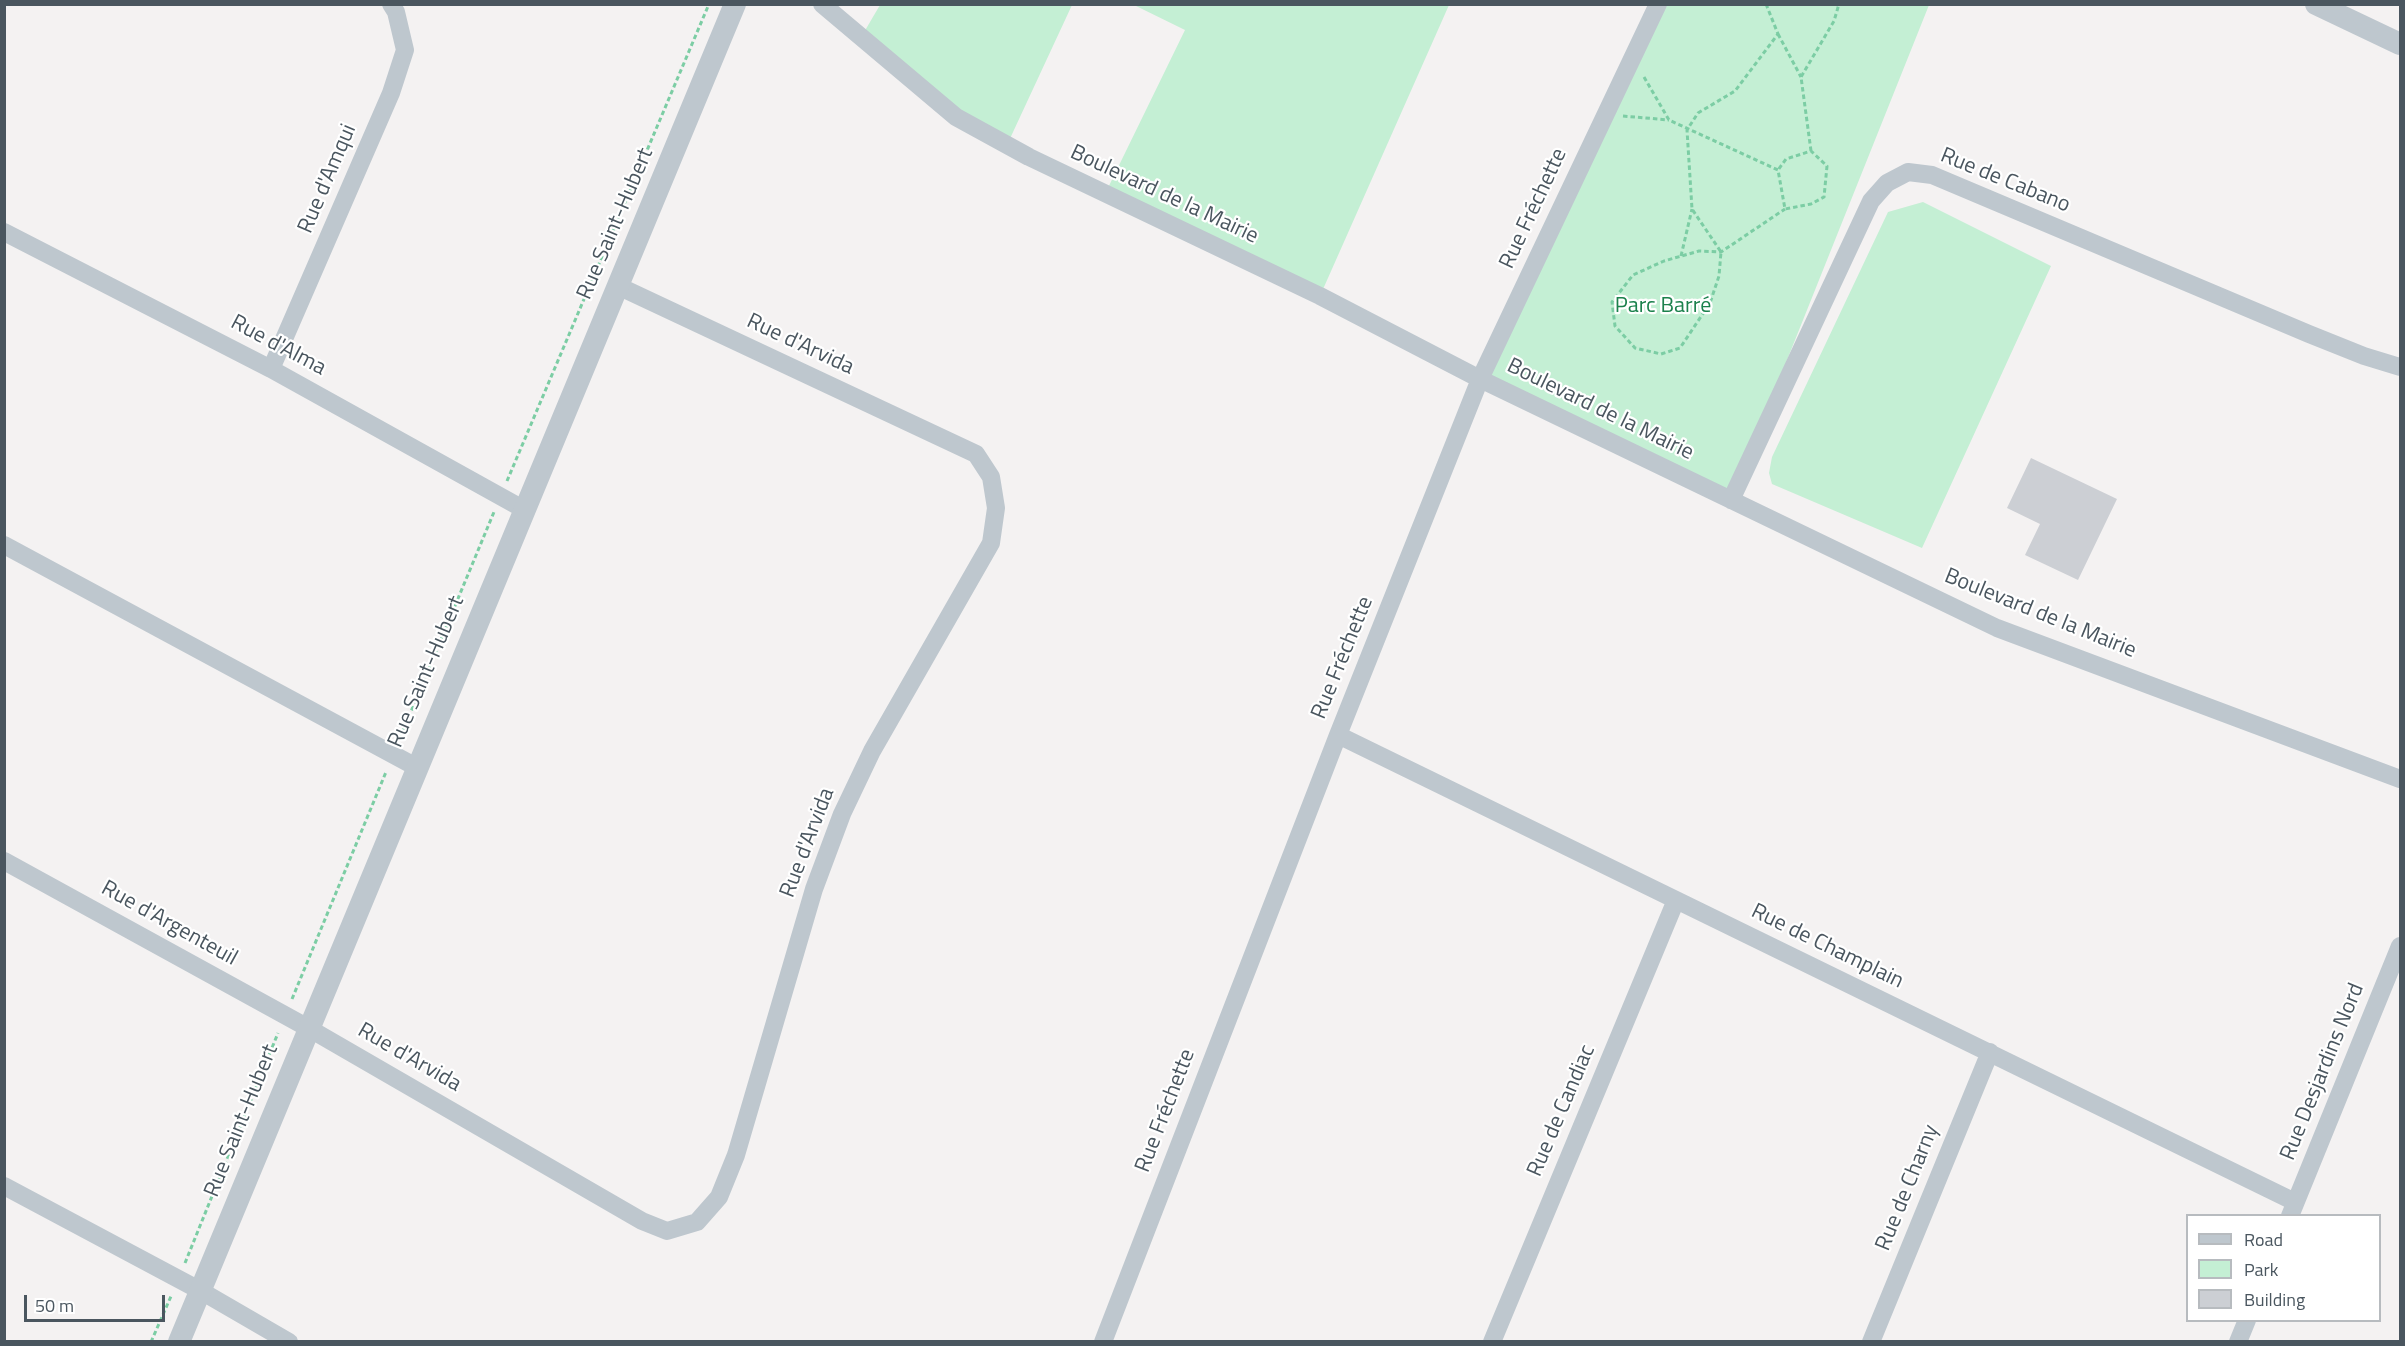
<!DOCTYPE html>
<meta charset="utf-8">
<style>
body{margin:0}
#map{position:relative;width:2405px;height:1346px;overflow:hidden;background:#f4f2f2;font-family:"Titillium Web",sans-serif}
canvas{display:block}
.frame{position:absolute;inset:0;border:6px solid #4a565f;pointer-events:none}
.legend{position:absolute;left:2186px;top:1214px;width:195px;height:108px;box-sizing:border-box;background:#fff;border:2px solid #b7bbbf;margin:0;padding:8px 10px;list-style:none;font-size:18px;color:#4a565f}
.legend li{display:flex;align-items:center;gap:12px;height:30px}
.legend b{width:30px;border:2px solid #b7bbbf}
.scale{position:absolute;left:24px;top:1295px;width:141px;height:27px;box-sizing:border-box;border:3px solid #4a565f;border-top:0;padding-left:8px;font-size:18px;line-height:21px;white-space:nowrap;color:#4a565f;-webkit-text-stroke:4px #fff;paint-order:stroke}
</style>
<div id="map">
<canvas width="2405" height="1346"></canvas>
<div class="frame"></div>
<ul class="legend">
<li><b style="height:8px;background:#bec7ce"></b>Road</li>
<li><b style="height:16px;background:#c4efd4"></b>Park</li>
<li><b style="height:16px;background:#cccfd4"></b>Building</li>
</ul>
<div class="scale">50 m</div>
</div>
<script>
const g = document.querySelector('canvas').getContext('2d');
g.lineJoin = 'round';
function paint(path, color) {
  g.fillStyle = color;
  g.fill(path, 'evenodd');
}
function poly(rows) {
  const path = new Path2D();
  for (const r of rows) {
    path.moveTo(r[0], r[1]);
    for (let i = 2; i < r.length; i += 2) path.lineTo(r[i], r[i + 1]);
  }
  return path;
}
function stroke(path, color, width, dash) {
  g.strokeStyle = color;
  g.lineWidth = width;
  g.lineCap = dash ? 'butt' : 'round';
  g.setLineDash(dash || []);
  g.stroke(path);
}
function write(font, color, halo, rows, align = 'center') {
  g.font = font + ' "Titillium Web",sans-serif';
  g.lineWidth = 4.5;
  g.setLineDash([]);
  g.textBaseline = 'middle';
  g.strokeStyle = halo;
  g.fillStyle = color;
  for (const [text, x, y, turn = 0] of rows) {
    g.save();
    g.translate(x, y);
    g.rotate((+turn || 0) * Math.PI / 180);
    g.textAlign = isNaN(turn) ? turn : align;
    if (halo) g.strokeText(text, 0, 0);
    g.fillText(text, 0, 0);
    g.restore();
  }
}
const green = poly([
 [880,5,1072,5,1007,145,860,39],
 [1134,5,1449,5,1320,296,1105,194,1185,30],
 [1658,5,1929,5,1731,500,1480,379],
 [1923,202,2051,266,1922,548,1772,484,1769,473,1772,457,1888,212]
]);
const building = poly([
 [2031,458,2117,499,2078,580,2025,555,2040,524,2007,508]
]);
const path = poly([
 [1766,4,1778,34,1735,91,1698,113,1687,130,1692,209,1721,252,1719,276,1710,303,1680,348,1661,354,1635,348,1615,326,1612,302,1633,275,1664,261,1699,251,1721,252,1785,209],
 [1778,34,1801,77],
 [1644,77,1669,120,1778,170,1785,209,1811,204,1824,197,1827,166,1811,151,1786,159,1778,170],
 [1623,116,1669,120],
 [1811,151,1801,77,1834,21,1839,4],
 [1681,256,1692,209],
 [507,481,709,4],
 [400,738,494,512],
 [292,999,386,772],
 [185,1263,278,1033],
 [151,1342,172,1294]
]);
const minor = poly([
 [822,4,956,117,1029,157,1320,296,1480,379,1997,628,2400,779],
 [4,232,271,369,525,510],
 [271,369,391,93,405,50,396,12,391,4],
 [1731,500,1871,201,1887,183,1908,172,1932,175,2309,334,2364,356,2400,367],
 [4,545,418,768],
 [1338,735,2295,1202],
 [4,861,310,1029,642,1221,667,1231,697,1222,719,1197,736,1155,814,889,842,814,872,751,991,543,996,508,991,477,976,454,618,286],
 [4,1186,201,1291,289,1342],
 [2290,1216,2400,946],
 [1103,1342,1338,735,1480,379,1658,4],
 [1492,1342,1676,900],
 [1871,1342,1990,1052],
 [2238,1342,2247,1320]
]);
const tertiary = poly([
 [2316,4,2400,44],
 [179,1342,735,4]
]);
const streetNames = [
 ["Rue d'Amqui",328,179,-67],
 ["Rue de Cabano",2005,181,22],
 ["Boulevard de la Mairie",1164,195,25],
 ["Rue Fréchette",1534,209,-65],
 ["Rue Saint-Hubert",616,224,-67],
 ["Rue d'Arvida",800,345,25],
 ["Rue d'Alma",278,346,28],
 ["Boulevard de la Mairie",1600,410,26],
 ["Boulevard de la Mairie",2040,614,22],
 ["Rue Fréchette",1343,658,-68],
 ["Rue Saint-Hubert",427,672,-67],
 ["Rue d'Arvida",808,843,-69],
 ["Rue d'Argenteuil",169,924,29],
 ["Rue de Champlain",1827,947,26],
 ["Rue d'Arvida",409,1058,30],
 ["Rue Desjardins Nord",2323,1072,-68],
 ["Rue Fréchette",1166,1111,-69],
 ["Rue de Candiac",1562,1111,-67],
 ["Rue Saint-Hubert",242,1121,-68],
 ["Rue de Charny",1908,1188,-68]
];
const parkNames = [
 ["Parc Barré",1663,307]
];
paint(green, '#c4efd4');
paint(building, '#cccfd4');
stroke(path, '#7ccda4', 3, [4.5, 3]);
stroke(minor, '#bec7ce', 18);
stroke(tertiary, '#bec7ce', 22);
write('22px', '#4a565f', '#fff', streetNames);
write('22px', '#1b814c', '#fff', parkNames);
</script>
